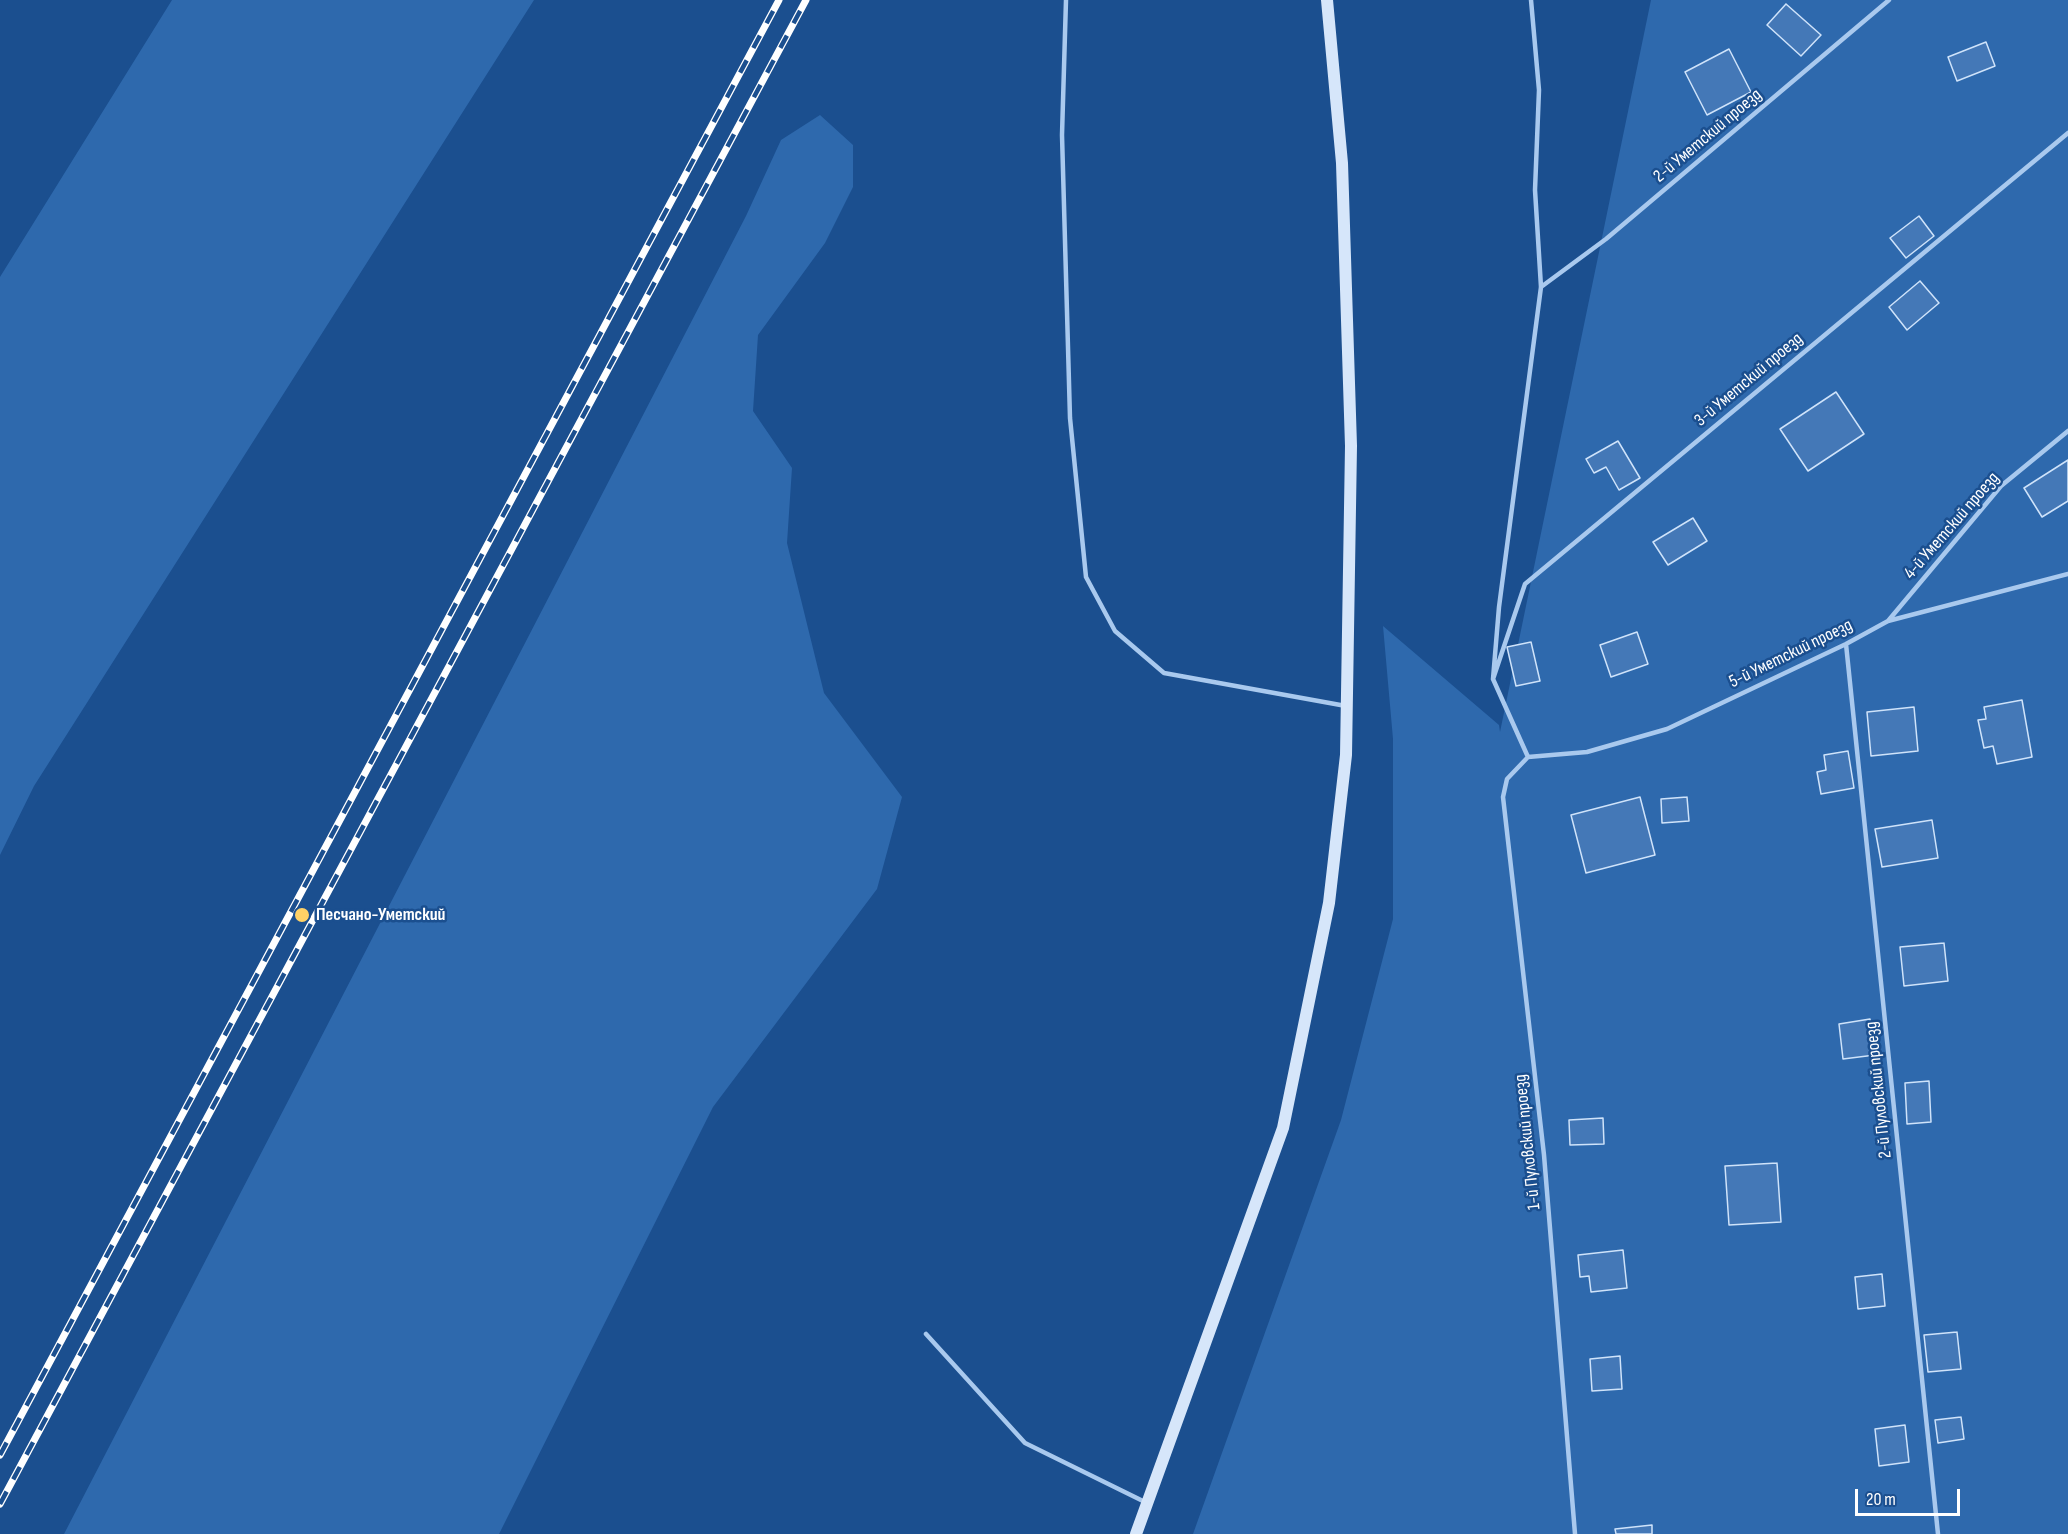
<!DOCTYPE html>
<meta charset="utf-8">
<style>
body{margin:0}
#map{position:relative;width:2068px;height:1534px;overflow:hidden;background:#1b4f8f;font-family:"Sofia Sans Condensed",sans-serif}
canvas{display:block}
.scale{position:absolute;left:1855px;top:1489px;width:105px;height:27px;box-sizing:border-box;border:3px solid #fff;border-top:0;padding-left:8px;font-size:18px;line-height:21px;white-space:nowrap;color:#fff;-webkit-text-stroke:4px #1b4f8f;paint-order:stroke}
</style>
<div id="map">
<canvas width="2068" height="1534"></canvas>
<div class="scale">20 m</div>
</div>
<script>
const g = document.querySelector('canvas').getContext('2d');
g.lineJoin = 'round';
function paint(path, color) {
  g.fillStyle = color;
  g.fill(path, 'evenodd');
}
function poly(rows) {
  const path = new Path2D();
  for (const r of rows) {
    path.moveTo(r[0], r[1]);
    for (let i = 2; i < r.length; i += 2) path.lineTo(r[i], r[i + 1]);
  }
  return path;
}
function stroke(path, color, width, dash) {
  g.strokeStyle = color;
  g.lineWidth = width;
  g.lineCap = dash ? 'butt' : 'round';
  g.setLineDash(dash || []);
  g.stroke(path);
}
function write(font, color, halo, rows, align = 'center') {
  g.font = font + ' "Sofia Sans Condensed",sans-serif';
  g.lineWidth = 5;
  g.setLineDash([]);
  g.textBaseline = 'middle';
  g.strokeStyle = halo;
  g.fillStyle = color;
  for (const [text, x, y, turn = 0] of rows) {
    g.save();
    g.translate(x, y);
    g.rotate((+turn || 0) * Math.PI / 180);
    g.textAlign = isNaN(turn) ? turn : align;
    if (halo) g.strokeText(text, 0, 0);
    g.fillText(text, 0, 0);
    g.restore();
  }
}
const green = poly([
 [172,0,534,0,34,786,0,855,0,277],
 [1651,0,2068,0,2068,1534,1193,1534,1341,1120,1393,919,1393,739,1383,626,1499,725,1500,732],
 [820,115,853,145,853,187,825,243,758,335,753,411,792,468,787,543,824,693,902,797,877,889,713,1107,499,1534,64,1534,746,216,781,140]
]);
const building = poly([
 [1786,4,1821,35,1801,56,1767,25,1786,4],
 [1986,42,1995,66,1957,81,1948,57,1986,42],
 [1729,49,1751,92,1707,115,1685,72,1729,49],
 [1919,216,1934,236,1906,258,1890,238,1919,216],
 [1920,281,1939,303,1907,330,1889,307,1920,281],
 [1836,392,1864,434,1808,471,1780,429,1836,392],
 [1618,441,1640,478,1619,490,1606,467,1594,473,1586,459,1618,441],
 [2068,460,2068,501,2042,517,2024,488,2068,460],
 [1693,518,1707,541,1668,565,1653,542,1693,518],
 [1637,632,1648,664,1611,677,1600,645,1637,632],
 [1531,642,1540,681,1516,686,1507,647,1531,642],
 [2022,700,2032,757,1997,764,1993,746,1984,748,1978,720,1986,719,1984,707,2022,700],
 [1914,707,1918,751,1871,756,1867,712,1914,707],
 [1848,751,1854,788,1821,794,1817,772,1826,770,1824,755,1848,751],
 [1640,797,1655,855,1586,873,1571,815,1640,797],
 [1687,797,1689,821,1662,823,1661,799,1687,797],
 [1932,820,1938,858,1882,867,1875,829,1932,820],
 [1944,943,1948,981,1904,986,1900,947,1944,943],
 [1870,1019,1875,1055,1843,1059,1839,1024,1870,1019],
 [1929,1081,1931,1122,1907,1124,1905,1083,1929,1081],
 [1603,1118,1604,1144,1570,1145,1569,1120,1603,1118],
 [1777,1163,1781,1222,1729,1225,1725,1166,1777,1163],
 [1623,1250,1627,1288,1591,1292,1589,1276,1580,1277,1578,1255,1623,1250],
 [1882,1274,1885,1306,1858,1309,1855,1277,1882,1274],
 [1957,1332,1961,1369,1928,1372,1924,1335,1957,1332],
 [1620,1356,1622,1389,1592,1391,1590,1359,1620,1356],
 [1961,1417,1964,1439,1938,1443,1935,1420,1961,1417],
 [1905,1425,1909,1462,1879,1466,1875,1429,1905,1425],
 [1652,1525,1652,1534,1616,1534,1615,1529,1652,1525]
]);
const service = poly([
 [1066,0,1062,135,1070,418,1086,577,1115,631,1164,673,1346,706],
 [1541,287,1606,239,1889,0],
 [1888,621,2001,486,2068,431],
 [1846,644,1938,1534],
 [1493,679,1525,584,2068,133],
 [1528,757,1507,779,1503,797,1544,1155,1575,1534],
 [1528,757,1493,679,1499,607,1541,287,1535,190,1539,90,1531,0],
 [1528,757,1587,752,1667,729,1846,644,1888,621,2068,574],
 [926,1334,1025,1443,1147,1503]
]);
const secondary = poly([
 [1136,1534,1283,1128,1329,903,1346,755,1351,446,1342,163,1327,0]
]);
const rail = poly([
 [0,1455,779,0],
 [0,1504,806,0]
]);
const markers = [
 [302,915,8,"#ffd166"]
];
const streetNames = [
 ["2-й Уметский проезд",1708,136,-40],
 ["3-й Уметский проезд",1749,380,-40],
 ["4-й Уметский проезд",1952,526,-49],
 ["5-й Уметский проезд",1791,654,-26],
 ["2-й Пуловский проезд",1879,1090,-96],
 ["1-й Пуловский проезд",1528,1142,-96]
];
const poiNames = [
 ["Песчано-Уметский",316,915]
];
paint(green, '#2e69ad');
paint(building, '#4478b7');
stroke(building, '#cfe3fa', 1.5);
stroke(service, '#a9c9ee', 4.5);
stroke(secondary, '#d6e6fa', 12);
stroke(rail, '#fff', 7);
stroke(rail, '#1b4f8f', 4.5, [14]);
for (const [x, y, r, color] of markers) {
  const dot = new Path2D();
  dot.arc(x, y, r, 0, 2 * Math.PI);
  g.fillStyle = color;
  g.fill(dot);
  stroke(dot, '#1b4f8f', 2);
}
write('18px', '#fff', '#1b4f8f', streetNames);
write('bold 18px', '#fff', '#1b4f8f', poiNames, 'left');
</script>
